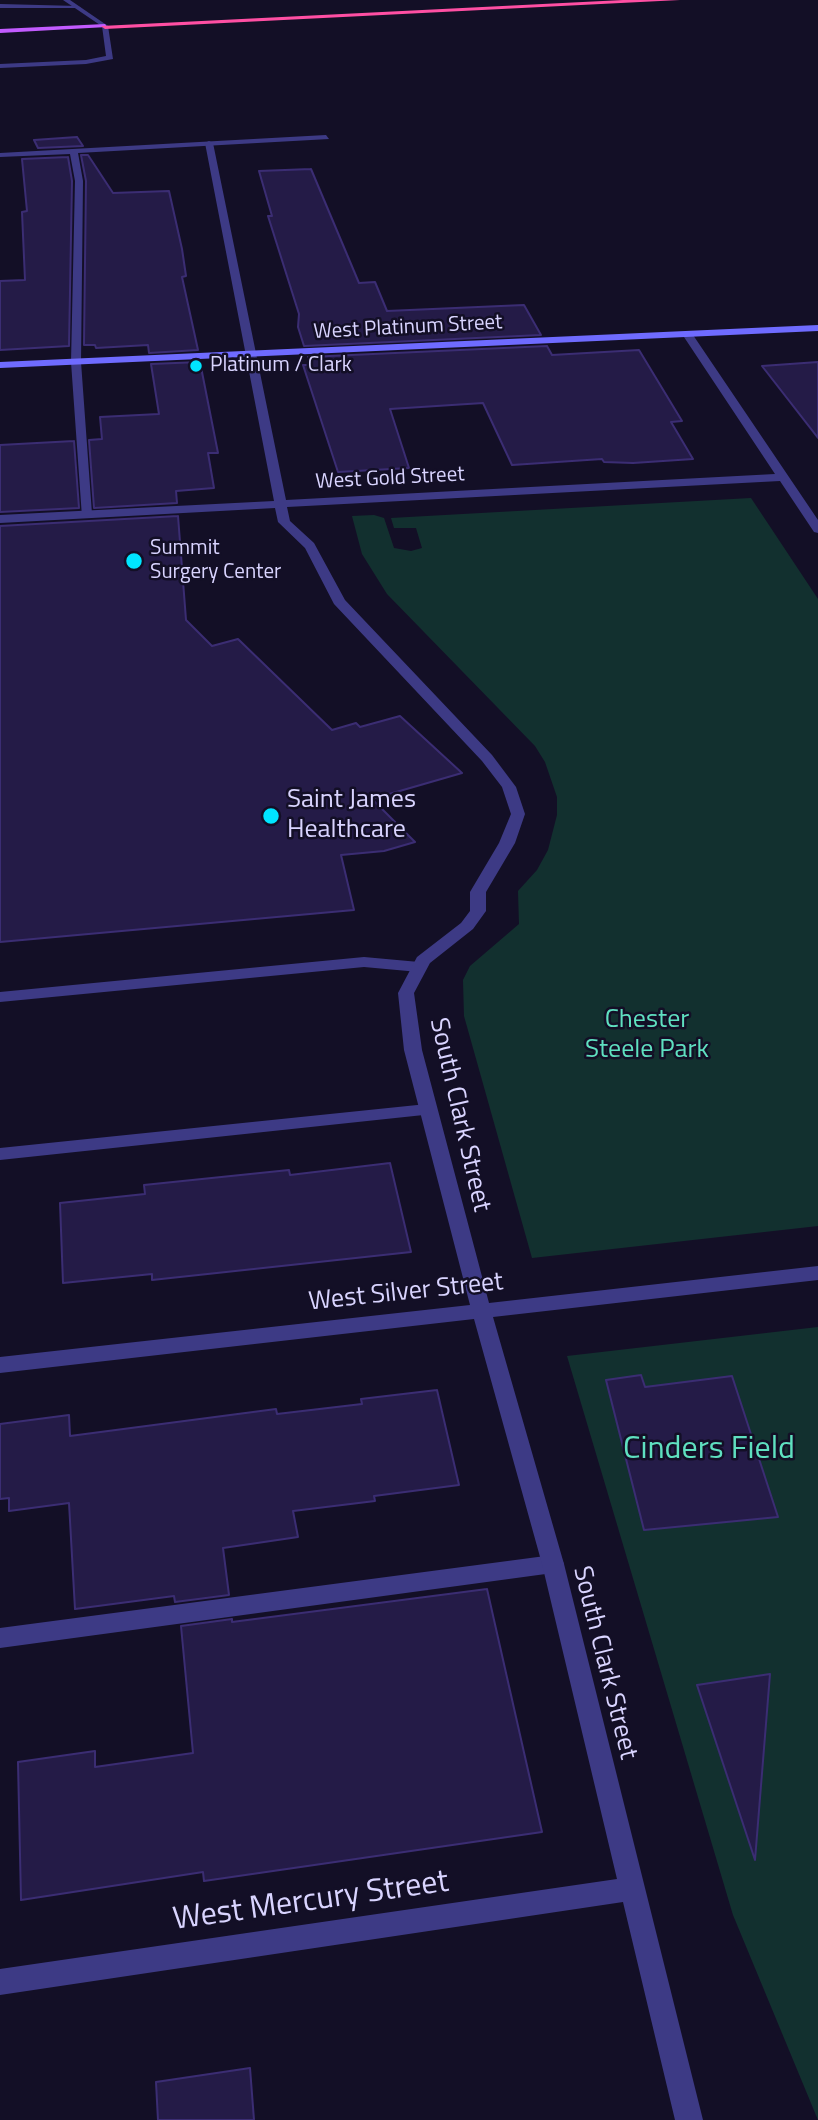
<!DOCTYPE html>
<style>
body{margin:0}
canvas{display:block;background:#130f26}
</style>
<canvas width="818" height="2120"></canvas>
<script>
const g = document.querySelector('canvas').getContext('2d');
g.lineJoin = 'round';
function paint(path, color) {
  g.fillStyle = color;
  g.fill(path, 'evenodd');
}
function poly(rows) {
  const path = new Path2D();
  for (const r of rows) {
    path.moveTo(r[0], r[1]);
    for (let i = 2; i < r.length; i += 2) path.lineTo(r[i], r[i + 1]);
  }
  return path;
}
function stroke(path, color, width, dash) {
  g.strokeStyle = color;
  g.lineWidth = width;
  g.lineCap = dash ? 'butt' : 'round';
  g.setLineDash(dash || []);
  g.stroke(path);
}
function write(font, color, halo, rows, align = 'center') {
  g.font = font + ' "Titillium Web",sans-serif';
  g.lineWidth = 5;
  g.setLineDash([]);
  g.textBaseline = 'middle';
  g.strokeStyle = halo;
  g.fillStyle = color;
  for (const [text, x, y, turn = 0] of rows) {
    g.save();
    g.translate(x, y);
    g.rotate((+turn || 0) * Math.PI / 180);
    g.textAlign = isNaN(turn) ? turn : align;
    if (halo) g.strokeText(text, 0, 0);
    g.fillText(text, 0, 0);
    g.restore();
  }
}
const green = poly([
 [751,498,818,599,818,1226,532,1258,464,1016,463,980,470,966,519,924,518,891,537,870,548,850,557,815,557,797,545,762,535,746,387,594,362,554,352,516,374,515,384,518,394,548,411,551,422,548,416,528,394,528,391,518],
 [818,1327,818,2120,733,1915,567,1356]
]);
const building = poly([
 [77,137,83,146,38,148,34,140,77,137],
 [81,155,88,155,113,193,169,191,182,249,186,276,182,277,198,350,149,353,148,345,96,348,95,345,84,345,86,181,81,155],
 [68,157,72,181,69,346,0,350,0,281,25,280,22,212,27,211,22,159,68,157],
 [311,169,359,283,375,282,387,311,524,305,541,335,304,346,298,327,299,314,268,216,272,216,259,171,311,169],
 [547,346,552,355,639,350,682,421,671,422,693,459,633,463,604,462,602,459,512,465,483,403,390,409,409,468,338,472,303,365,311,365,308,357,547,346],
 [200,362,218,453,208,453,214,488,176,491,177,503,94,508,89,440,102,439,100,417,159,414,151,364,200,362],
 [818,362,818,438,762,366,818,362],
 [74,441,79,508,0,512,0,445,74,441],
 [178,516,186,620,212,646,238,639,332,730,356,723,360,727,400,716,462,773,372,799,415,842,384,851,341,855,354,910,0,942,0,526,178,516],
 [390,1163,411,1252,152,1280,152,1274,63,1283,60,1203,145,1194,144,1185,289,1170,290,1175,390,1163],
 [641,1375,645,1387,732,1376,778,1517,644,1530,606,1380,641,1375],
 [437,1390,459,1485,374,1496,375,1501,293,1511,298,1537,223,1548,229,1595,175,1602,174,1596,75,1609,69,1503,9,1511,9,1498,0,1499,0,1424,69,1415,70,1436,276,1409,277,1414,362,1404,361,1399,437,1390],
 [487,1589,542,1832,204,1881,203,1872,21,1900,18,1762,95,1751,95,1767,193,1753,181,1626,232,1619,232,1622,487,1589],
 [770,1674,755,1860,697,1685,770,1674],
 [250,2068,254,2120,158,2120,156,2082,250,2068]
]);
const lane = poly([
 [0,4,78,6,81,8,0,8,0,4],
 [105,24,108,26,113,59,86,64,0,68,0,64,86,60,106,56,102,26,105,24],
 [326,135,329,139,78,153,83,181,81,362,92,514,82,517,71,362,75,181,70,154,0,157,0,153,326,135],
 [364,957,419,962,427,967,419,972,364,967,0,1002,0,992,364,957],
 [427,1104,436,1110,433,1114,0,1160,0,1148,427,1104],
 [553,1555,561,1557,564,1564,561,1571,553,1573,0,1648,0,1628,553,1555]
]);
const street = poly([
 [63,0,70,0,108,26,103,27,63,0],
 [209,141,213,143,286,500,775,474,682,334,687,331,691,332,818,520,818,533,814,532,780,481,287,507,290,521,314,543,345,600,492,755,516,787,525,814,515,843,486,892,486,911,473,929,430,963,414,993,422,1050,489,1303,818,1266,818,1280,493,1317,564,1564,703,2120,675,2120,623,1902,0,1995,0,1969,617,1879,542,1564,474,1319,0,1373,0,1357,470,1305,404,1050,398,993,417,957,461,923,470,911,470,892,499,843,511,814,502,787,482,761,334,604,305,548,278,522,275,508,0,523,0,515,274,501,205,143,209,141]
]);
const secondary = poly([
 [818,325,818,331,0,368,0,362,818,325]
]);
const primary = poly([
 [105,24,107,27,0,33,0,29,105,24]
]);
const highway = poly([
 [623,0,680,0,105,29,101,26,623,0]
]);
const markers = [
 [196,366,7,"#00e5ff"],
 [134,561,9,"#00e5ff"],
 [271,816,9,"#00e5ff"]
];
const farStreetnames = [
 ["West Platinum Street",408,328,-3],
 ["West Gold Street",390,479,-3]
];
const farPoinames = [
 ["Platinum / Clark",210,366],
 ["Summit",150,549],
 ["Surgery Center",150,573]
];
const poiNames = [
 ["Saint James",287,801],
 ["Healthcare",287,831]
];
const parkNames = [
 ["Chester",647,1021],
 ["Steele Park",647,1051]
];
const streetNames = [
 ["South Clark Street",459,1115,77],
 ["West Silver Street",406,1293,-6],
 ["South Clark Street",604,1663,76]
];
const nearParknames = [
 ["Cinders Field",709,1450]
];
const nearStreetnames = [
 ["West Mercury Street",311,1902,-8]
];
paint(green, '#12302f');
paint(building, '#241b47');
stroke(building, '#3b2d73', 2);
paint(lane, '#3d3a85');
paint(street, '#3d3a85');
paint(secondary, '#6f6bff');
paint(primary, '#c25bff');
paint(highway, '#ff4fa3');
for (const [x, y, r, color] of markers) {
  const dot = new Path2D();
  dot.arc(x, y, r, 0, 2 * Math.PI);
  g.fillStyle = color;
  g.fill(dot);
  stroke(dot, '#130f26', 2.5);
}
write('21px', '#d9d4ff', '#130f26', farStreetnames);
write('21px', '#d9d4ff', '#130f26', farPoinames, 'left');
write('26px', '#d9d4ff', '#130f26', poiNames, 'left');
write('26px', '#5fe0c0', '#130f26', parkNames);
write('26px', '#d9d4ff', '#130f26', streetNames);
write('32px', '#5fe0c0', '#130f26', nearParknames);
write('32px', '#d9d4ff', '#130f26', nearStreetnames);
</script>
